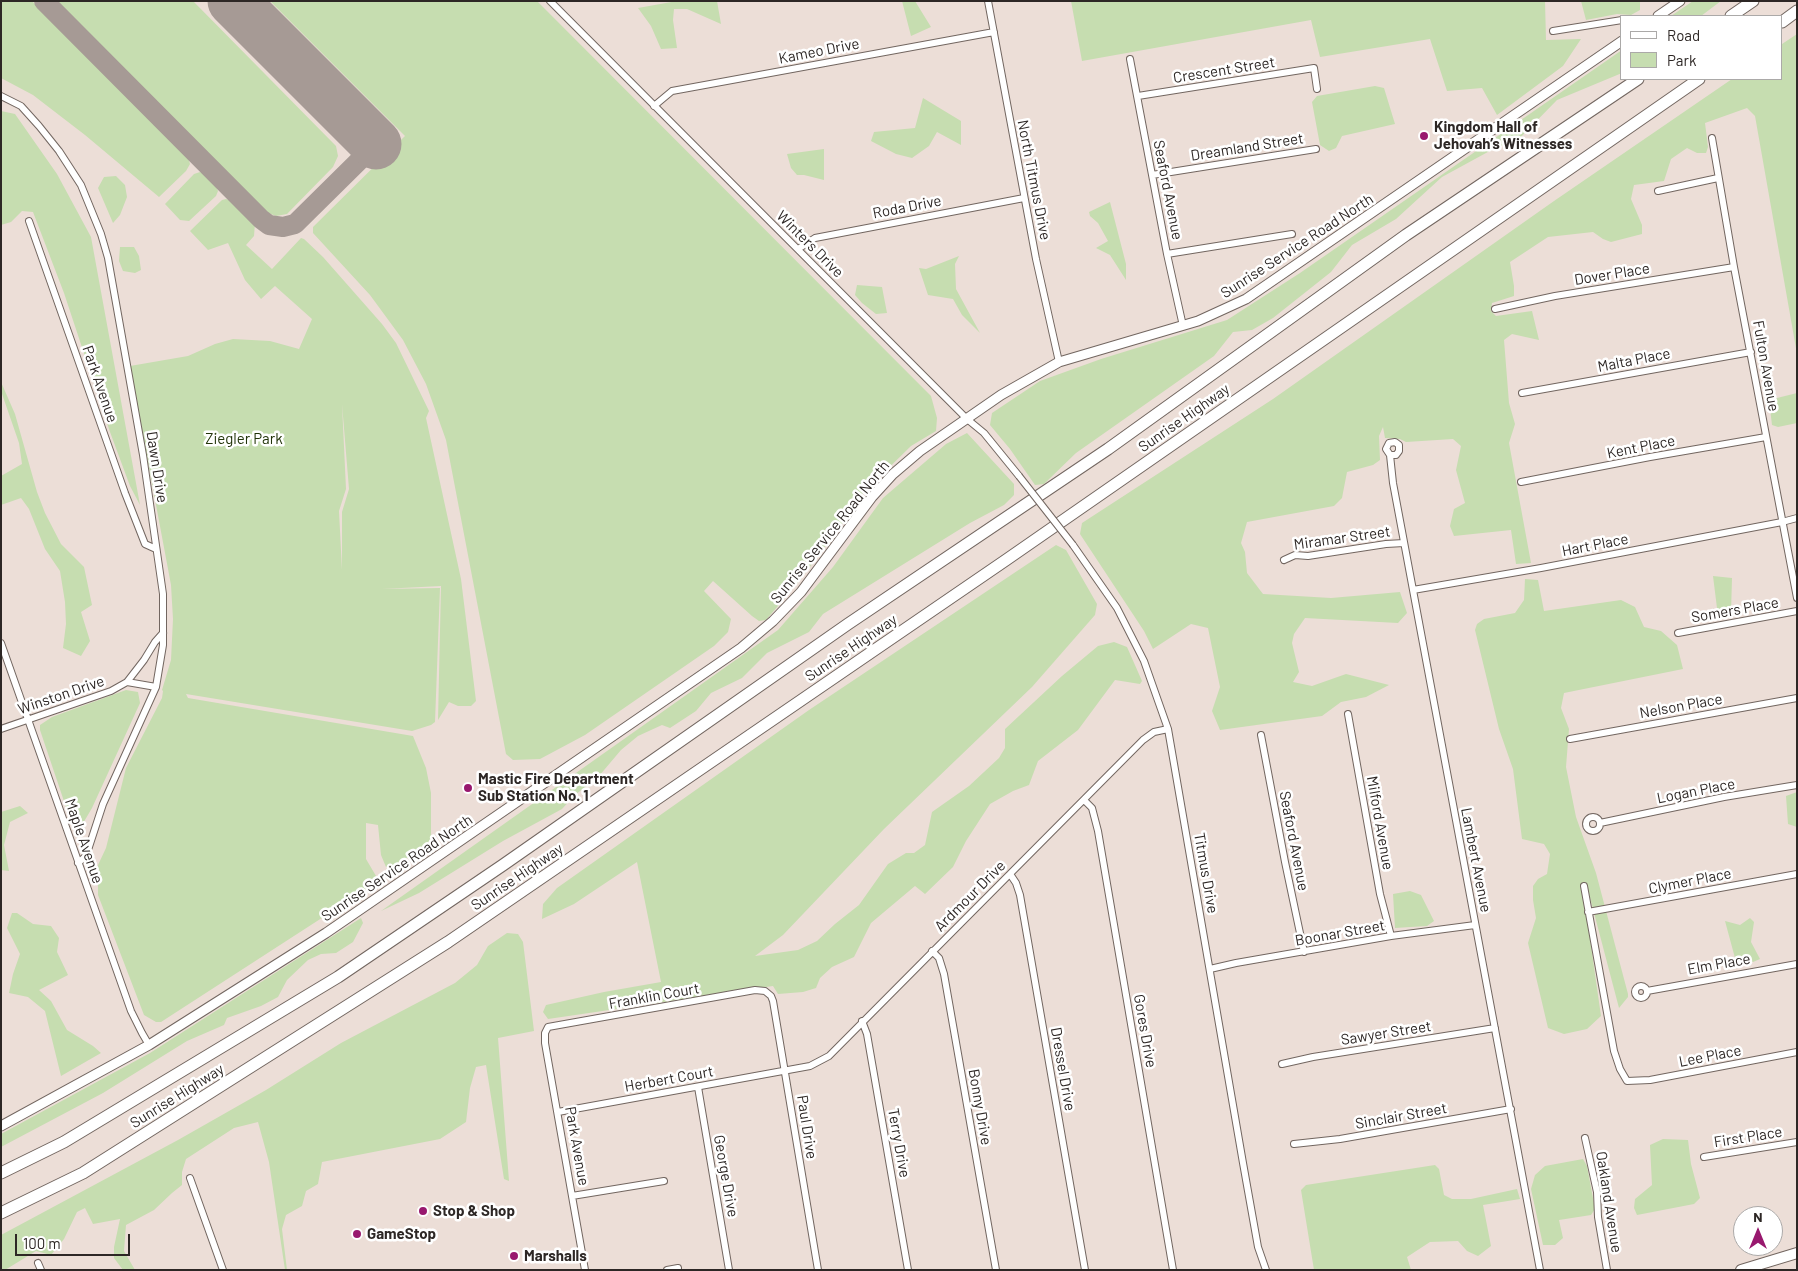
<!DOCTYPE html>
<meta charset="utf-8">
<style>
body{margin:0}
#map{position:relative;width:1798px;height:1271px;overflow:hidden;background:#ecded7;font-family:Barlow,sans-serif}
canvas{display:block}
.frame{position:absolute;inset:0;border:2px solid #2d2725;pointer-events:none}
.legend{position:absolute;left:1620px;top:15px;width:162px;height:65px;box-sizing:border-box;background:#fff;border:1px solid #aba9a8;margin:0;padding:6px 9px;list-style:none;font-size:15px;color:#2d2725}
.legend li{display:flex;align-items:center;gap:10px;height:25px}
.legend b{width:25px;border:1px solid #aba9a8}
.north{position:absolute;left:1733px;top:1206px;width:50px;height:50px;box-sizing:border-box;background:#fff;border:1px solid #aba9a8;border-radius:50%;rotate:0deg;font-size:14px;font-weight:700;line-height:20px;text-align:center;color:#2d2725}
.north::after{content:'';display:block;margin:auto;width:18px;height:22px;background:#98186e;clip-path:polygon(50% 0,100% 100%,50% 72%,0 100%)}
.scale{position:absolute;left:15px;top:1234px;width:115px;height:22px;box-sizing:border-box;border:2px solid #2d2725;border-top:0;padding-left:6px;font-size:15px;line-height:18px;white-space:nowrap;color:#2d2725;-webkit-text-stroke:4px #fff;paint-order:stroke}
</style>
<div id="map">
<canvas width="1798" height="1271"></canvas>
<div class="frame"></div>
<ul class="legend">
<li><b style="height:6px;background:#fff"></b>Road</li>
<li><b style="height:14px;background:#c6ddb0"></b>Park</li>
</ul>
<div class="north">N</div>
<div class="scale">100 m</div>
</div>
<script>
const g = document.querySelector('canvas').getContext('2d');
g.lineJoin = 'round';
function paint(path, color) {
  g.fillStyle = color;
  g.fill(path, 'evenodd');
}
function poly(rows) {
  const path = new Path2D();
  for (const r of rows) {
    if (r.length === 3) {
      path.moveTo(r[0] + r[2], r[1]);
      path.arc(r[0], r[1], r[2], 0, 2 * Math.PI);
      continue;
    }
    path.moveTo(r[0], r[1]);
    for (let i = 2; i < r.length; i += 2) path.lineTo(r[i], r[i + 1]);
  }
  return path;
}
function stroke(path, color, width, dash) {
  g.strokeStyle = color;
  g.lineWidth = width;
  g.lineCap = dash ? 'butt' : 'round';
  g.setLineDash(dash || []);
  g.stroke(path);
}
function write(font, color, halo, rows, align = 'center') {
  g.font = font + ' Barlow,sans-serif';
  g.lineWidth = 5;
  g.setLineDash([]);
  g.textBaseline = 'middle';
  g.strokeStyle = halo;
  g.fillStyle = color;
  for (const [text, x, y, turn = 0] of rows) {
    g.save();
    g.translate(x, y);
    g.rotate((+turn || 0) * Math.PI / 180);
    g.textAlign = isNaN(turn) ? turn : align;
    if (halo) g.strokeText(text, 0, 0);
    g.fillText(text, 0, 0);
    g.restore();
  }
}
const green = poly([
 [1,1,32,1,188,157,190,164,186,171,159,197,85,135,33,95,1,78],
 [54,1,193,1,336,146,338,156,333,167,287,214,276,216,263,211],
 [270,1,537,1,931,396,937,418,936,431,911,446,851,505,854,508,800,580,766,620,759,621,752,616,713,581,704,591,731,619,728,632,714,646,585,735,540,759,513,760,506,754,446,440,426,384,403,340,370,295,313,233,313,227,405,136],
 [677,1,717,1,721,24,687,9,674,9,673,20,677,48,661,49,651,26,638,8],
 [902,1,915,1,931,27,911,36],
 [1071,1,1545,1,1546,40,1581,39,1563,66,1497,115,1482,88,1447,91,1430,39,1320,57,1311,20,1082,61],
 [1581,1,1640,1,1640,10,1631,15,1617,14,1586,20],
 [1693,1,1721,1,1701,16,1671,16],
 [1797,34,1797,354,1755,116,1747,108,1705,123,1708,147,1706,153,1697,153,1687,148,1671,159,1664,181,1634,185,1631,199,1642,225,1642,234,1611,242,1603,239,1593,232,1548,237,1510,262,1514,286,1514,296,1492,303,1491,311,1496,316,1532,311,1539,340,1512,334,1504,340,1509,403,1515,424,1509,443,1531,563,1516,564,1511,530,1454,536,1450,526,1454,509,1465,503,1456,470,1461,446,1453,439,1406,442,1400,439,1385,438,1383,427,1379,436,1380,460,1373,465,1347,472,1342,498,1334,506,1247,522,1241,543,1245,552,1247,573,1263,594,1331,598,1400,592,1407,613,1398,623,1305,618,1294,634,1292,643,1299,672,1293,682,1312,686,1346,674,1389,685,1366,697,1341,702,1322,716,1220,730,1212,711,1220,687,1208,628,1191,624,1153,649,1144,631,1080,534,1082,523,1273,399,1554,201,1732,79,1782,79,1782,44],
 [1622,50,1622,73,1557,100,1516,142,1497,147,1442,177,1396,219,1352,245,1331,272,1273,318,1252,330,1233,332,1214,356,1076,453,1044,484,1035,485,1010,449,990,425,992,413,1040,381,1101,359,1227,320,1300,273],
 [1375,86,1384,88,1395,124,1342,136,1336,148,1329,151,1320,145,1312,102,1317,96],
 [923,98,961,121,961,145,937,132,929,146,912,158,896,154,871,141,874,132,915,128],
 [1,111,15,114,57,174,91,237,140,505,130,486,110,432,64,293,33,212,22,211,11,222,1,225],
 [824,149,824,180,804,175,797,175,791,168,787,154],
 [200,172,206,174,215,184,218,191,216,196,189,221,180,220,165,204,194,174],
 [116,176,125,185,127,197,120,215,113,223,98,188,104,177],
 [226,199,233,201,255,223,254,236,246,245,272,269,301,238,304,239,323,257,382,324,396,343,429,411,426,418,461,579,476,701,471,706,458,706,449,702,438,720,441,586,382,589,440,588,435,722,431,725,412,731,186,694,188,698,413,736,426,768,431,793,431,844,396,864,386,867,381,855,378,825,366,823,366,859,379,881,161,1022,156,1022,144,1015,98,895,98,865,106,848,126,768,162,698,163,691,162,690,171,660,173,619,171,585,130,366,188,356,215,344,233,339,270,341,299,349,312,319,275,286,261,299,245,280,228,243,208,250,190,231,222,200],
 [342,404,349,489,342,512,342,570,339,511,346,489],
 [1110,202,1126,264,1126,280,1110,255,1096,248,1108,241,1098,223,1090,216,1089,212],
 [120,247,134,247,139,256,141,270,135,273,123,271,119,261],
 [959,256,955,264,956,289,980,333,962,315,953,299,928,295,919,268,926,269],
 [857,285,882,287,887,313,876,314,862,303,855,295],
 [1,382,15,414,37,492,45,513,61,544,84,567,92,605,81,612,90,641,81,656,63,648,66,624,65,602,60,571,45,549,29,509,21,498,1,505,1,476,22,464,19,443,1,391],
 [1797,393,1797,423,1778,427,1772,425,1769,400],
 [967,433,1014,484,1014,495,1004,505,970,523,823,614,809,632,767,653,742,678,711,693,696,711,670,728,662,725,638,736,621,750,599,776,575,795,562,809,503,841,419,893,381,911,778,630,833,567,883,498,946,444],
 [1056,545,1066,550,1097,604,1095,615,1032,687,884,829,783,935,755,956,798,950,817,941,835,924,859,905,888,864,906,853,914,853,925,845,932,812,969,786,999,758,1005,748,1005,729,1062,676,1098,646,1114,642,1127,647,1142,681,1140,684,1115,680,1078,730,1038,761,1029,785,1013,791,990,804,966,841,953,867,925,894,915,886,871,923,854,957,832,967,820,978,816,988,803,992,778,994,773,986,548,1019,543,1012,546,1005,604,992,661,982,637,862,574,904,542,919,543,904,557,888,809,710],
 [1713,576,1732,578,1731,613,1718,616],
 [1525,579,1538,580,1544,611,1621,600,1635,607,1644,627,1661,631,1677,645,1683,669,1564,693,1561,708,1569,729,1566,767,1576,817,1596,873,1628,994,1628,997,1619,1008,1588,890,1586,911,1601,1016,1587,1029,1564,1034,1548,1028,1528,943,1536,918,1533,900,1533,886,1538,879,1547,874,1550,854,1544,844,1522,839,1513,769,1499,729,1475,630,1477,624,1484,619,1515,613,1524,600],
 [126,690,138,692,140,703,92,808,82,825,71,822,40,730,40,725,52,717],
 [1797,792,1797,827,1788,824,1786,796],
 [20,806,28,813,10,822,4,845,9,871,1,870,1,812],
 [1410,891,1421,895,1434,921,1427,926,1395,928,1393,894],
 [12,913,17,913,33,924,51,926,59,938,57,952,68,975,39,990,51,1001,67,1030,93,1046,101,1053,61,1076,45,1011,28,997,9,993,13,974,20,954,7,928],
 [361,918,363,923,353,942,336,953,321,954,308,960,287,980,278,997,261,1006,227,1018,224,1025,187,1041,103,1093,1,1147,1,1134,150,1053],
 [1750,918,1754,922,1751,942,1760,959,1753,962,1735,958,1725,921,1740,925],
 [507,933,518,934,523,942,534,1031,498,1038,509,1181,504,1179,486,1065,476,1067,470,1088,466,1122,440,1139,322,1162,318,1184,306,1191,302,1206,286,1215,282,1229,287,1270,285,1270,269,1162,258,1122,234,1128,186,1159,182,1172,182,1185,172,1193,154,1210,126,1225,124,1251,135,1270,123,1270,114,1258,114,1247,120,1219,93,1224,85,1208,77,1212,64,1239,51,1255,36,1251,5,1270,1,1270,1,1235,178,1140,266,1090,341,1043,455,983,477,965,488,946],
 [1663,1139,1688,1140,1691,1164,1700,1198,1694,1204,1637,1215,1634,1208,1635,1199,1652,1185,1650,1145],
 [1583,1159,1587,1166,1595,1209,1591,1215,1559,1220,1563,1238,1555,1245,1543,1245,1531,1189,1535,1175,1545,1166],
 [1435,1165,1439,1169,1444,1195,1452,1199,1471,1199,1517,1189,1520,1199,1483,1205,1491,1246,1478,1256,1467,1251,1458,1241,1430,1242,1407,1257,1411,1270,1314,1270,1301,1190,1306,1185]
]);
const taxiway = poly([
 [44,1,261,219,269,225,283,227,295,224,376,144]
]);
const runway = poly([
 [233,1,376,144]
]);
const street = poly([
 [550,1,967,419,984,433,1019,476],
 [988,1,1036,259,1059,362],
 [1553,31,1622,20],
 [1130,59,1167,254,1183,326],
 [1,96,21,106,39,126,59,151,81,185,101,234,108,258,143,455,163,594,163,645,156,687,103,804,86,856,78,863],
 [1138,96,1314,68,1317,89],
 [654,106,672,91,994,32],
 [1712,138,1734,267,1797,598],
 [1152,175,1316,149],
 [1658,191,1718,178],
 [29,221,125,493,145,544,156,549],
 [798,249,815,238,1024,198],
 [1167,254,1292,234],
 [1495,309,1555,296,1734,267],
 [1522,393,1751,352],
 [1390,455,1396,455,1399,451,1399,445,1395,442,1389,443,1386,449,1390,455,1393,483,1540,1270],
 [1521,482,1650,457,1766,437],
 [1073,545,1117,608,1144,661,1168,729,1243,1163,1258,1247,1266,1270],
 [1284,560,1295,555,1308,556,1386,544,1404,543],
 [1413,590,1541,568,1782,522,1797,518],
 [1678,633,1797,611],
 [1,643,131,1011,142,1033,149,1045],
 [127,682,156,687],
 [1348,714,1380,894,1391,936],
 [1,729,111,691,127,682,144,660,155,642,163,633],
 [1261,735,1285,862,1304,952],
 [1570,739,1797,698],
 [1084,800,1092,808,1098,831,1173,1270],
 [1593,824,7],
 [1600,823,1724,797,1797,785],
 [1010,874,1016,883,1020,895,1085,1270],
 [1584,886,1614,1051,1620,1069,1627,1081,1650,1080,1797,1052],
 [1588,912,1797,874],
 [932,951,939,958,944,974,996,1270],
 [1210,969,1236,963,1391,936,1475,925],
 [1641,992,6],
 [1647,991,1797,964],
 [862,1021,867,1034,908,1270],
 [1282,1064,1313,1057,1495,1028],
 [698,1087,729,1270],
 [558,1112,810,1066,829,1056,1143,740,1154,732,1168,729],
 [1585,1138,1597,1192,1598,1217,1607,1270],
 [1294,1144,1340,1139,1511,1109],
 [1704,1157,1797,1142],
 [190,1178,223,1270],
 [572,1196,664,1181],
 [38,1263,41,1270],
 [585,1270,545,1043,545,1033,548,1027,755,990,765,991,771,996,773,1001,818,1270],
 [667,1270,678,1268]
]);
const secondary = poly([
 [1658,16,1680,1],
 [1,1126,149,1045,326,933,741,648,773,621,801,592,872,497,893,474,920,451,1001,395,1059,362,1198,321,1246,299,1622,41]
]);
const primary = poly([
 [1741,1270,1797,1253]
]);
const highway = poly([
 [1731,16,1753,1],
 [1782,22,1797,11],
 [1,1173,64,1142,338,977,503,865,848,624,1108,449,1406,235,1638,79],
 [1,1213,83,1173,448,942,1006,560,1699,79]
]);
const streetBridge = poly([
 [1019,476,1073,545]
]);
const markers = [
 [1424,136,5,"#98186e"],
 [468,788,5,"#98186e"],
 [423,1211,5,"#98186e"],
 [357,1234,5,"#98186e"],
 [514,1256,5,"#98186e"]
];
const streetNames = [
 ["Kameo Drive",819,51,-11],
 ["Crescent Street",1224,70,-9],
 ["Dreamland Street",1247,147,-9],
 ["North Titmus Drive",1034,180,79],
 ["Seaford Avenue",1168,190,79],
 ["Roda Drive",907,207,-11],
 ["Winters Drive",810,244,45],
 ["Sunrise Service Road North",1297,246,-33],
 ["Dover Place",1612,274,-9],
 ["Malta Place",1634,360,-11],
 ["Fulton Avenue",1766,366,80],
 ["Park Avenue",100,384,71],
 ["Sunrise Highway",1184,418,-35],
 ["Kent Place",1641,447,-11],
 ["Dawn Drive",157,467,81],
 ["Sunrise Service Road North",830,532,-51],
 ["Miramar Street",1342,538,-8],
 ["Hart Place",1595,545,-11],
 ["Somers Place",1735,610,-10],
 ["Sunrise Highway",851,648,-34],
 ["Winston Drive",61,695,-19],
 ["Nelson Place",1681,706,-10],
 ["Logan Place",1696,791,-11],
 ["Milford Avenue",1380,823,80],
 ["Maple Avenue",84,841,71],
 ["Seaford Avenue",1294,841,79],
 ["Lambert Avenue",1476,860,79],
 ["Sunrise Service Road North",397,868,-34],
 ["Titmus Drive",1206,873,80],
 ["Sunrise Highway",517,877,-34],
 ["Clymer Place",1690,881,-11],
 ["Ardmour Drive",970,896,-45],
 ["Boonar Street",1340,933,-10],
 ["Elm Place",1719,964,-10],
 ["Franklin Court",654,996,-10],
 ["Gores Drive",1145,1031,80],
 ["Sawyer Street",1386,1033,-9],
 ["Lee Place",1710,1056,-11],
 ["Dressel Drive",1063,1069,80],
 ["Herbert Court",669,1079,-10],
 ["Sunrise Highway",177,1096,-32],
 ["Bonny Drive",980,1107,80],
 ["Sinclair Street",1401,1116,-10],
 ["Paul Drive",807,1127,81],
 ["First Place",1748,1137,-9],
 ["Terry Drive",899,1143,80],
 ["Park Avenue",577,1146,80],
 ["George Drive",726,1176,80],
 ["Oakland Avenue",1609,1202,81]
];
const poiNames = [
 ["Kingdom Hall of",1434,127],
 ["Jehovah’s Witnesses",1434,144],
 ["Mastic Fire Department",478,779],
 ["Sub Station No. 1",478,796],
 ["Stop & Shop",433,1211],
 ["GameStop",367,1234],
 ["Marshalls",524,1256]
];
const parkNames = [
 ["Ziegler Park",244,439]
];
paint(green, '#c6ddb0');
stroke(taxiway, '#a69a95', 20);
stroke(runway, '#a69a95', 51);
stroke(street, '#726660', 8);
stroke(secondary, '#726660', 11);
stroke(primary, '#726660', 12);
stroke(highway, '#726660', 13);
stroke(street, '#fff', 6);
stroke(secondary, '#fff', 9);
stroke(primary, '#fff', 10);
stroke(highway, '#fff', 11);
stroke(streetBridge, '#726660', 8, []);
stroke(streetBridge, '#fff', 6);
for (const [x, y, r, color] of markers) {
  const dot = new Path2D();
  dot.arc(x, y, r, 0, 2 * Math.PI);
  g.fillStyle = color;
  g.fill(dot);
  stroke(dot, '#fff', 2);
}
write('15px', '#2d2725', '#fff', streetNames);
write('bold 15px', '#2d2725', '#fff', poiNames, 'left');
write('15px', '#223409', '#fff', parkNames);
</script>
